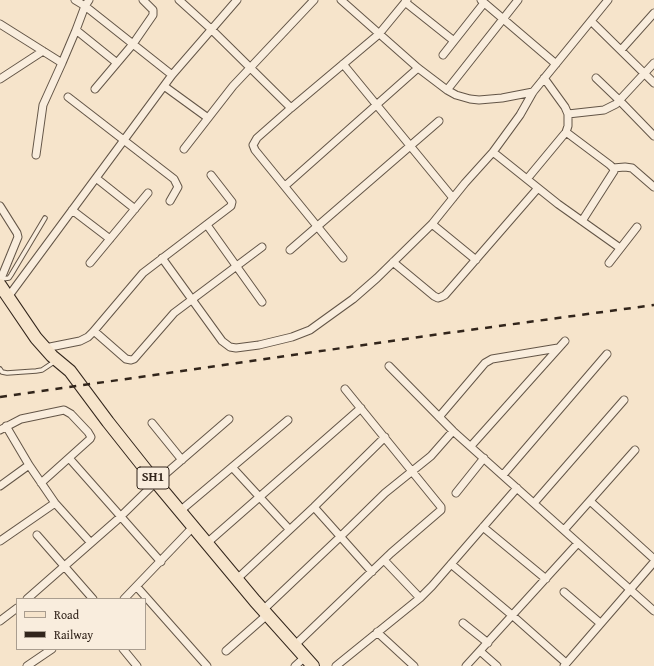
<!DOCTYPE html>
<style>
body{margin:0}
#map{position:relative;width:654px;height:666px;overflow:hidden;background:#f6e4cb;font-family:"Gentium Book Plus",serif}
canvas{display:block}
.legend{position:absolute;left:16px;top:598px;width:130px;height:52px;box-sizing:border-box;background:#f9eddd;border:1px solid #a99d8f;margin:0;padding:5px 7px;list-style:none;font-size:12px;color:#32251b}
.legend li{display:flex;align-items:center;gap:8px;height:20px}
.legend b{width:20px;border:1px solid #a99d8f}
</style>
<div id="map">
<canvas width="654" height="666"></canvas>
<ul class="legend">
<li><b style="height:5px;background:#f6e4cb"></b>Road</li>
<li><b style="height:5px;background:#32251b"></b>Railway</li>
</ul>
</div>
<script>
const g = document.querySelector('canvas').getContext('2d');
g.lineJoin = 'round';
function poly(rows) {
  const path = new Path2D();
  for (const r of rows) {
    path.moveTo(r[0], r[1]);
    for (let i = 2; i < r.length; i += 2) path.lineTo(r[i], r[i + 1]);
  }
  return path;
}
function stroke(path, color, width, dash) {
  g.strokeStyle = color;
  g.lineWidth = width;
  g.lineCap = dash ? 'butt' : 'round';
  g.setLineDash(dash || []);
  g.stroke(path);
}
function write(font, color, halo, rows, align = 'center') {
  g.font = font + ' "Gentium Book Plus",serif';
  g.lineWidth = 3;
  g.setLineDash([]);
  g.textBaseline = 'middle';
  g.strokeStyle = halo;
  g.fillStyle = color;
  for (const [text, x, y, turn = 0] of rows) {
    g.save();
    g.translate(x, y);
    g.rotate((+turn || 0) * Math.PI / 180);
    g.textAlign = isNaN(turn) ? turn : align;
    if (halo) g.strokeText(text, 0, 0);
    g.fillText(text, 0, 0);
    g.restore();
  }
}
const lane = poly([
 [2,279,9,278,11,275,45,218],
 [0,369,2,372,7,373,36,371,42,370,54,362]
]);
const street = poly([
 [75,0,85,6,172,75],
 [179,0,211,29,291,108],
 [341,0,418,68,447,90,456,95,470,99,479,100,502,98,533,92],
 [481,0,556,64],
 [405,2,454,41],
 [591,21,654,83],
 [0,24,62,63,76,30,85,6,89,0],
 [76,30,117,63],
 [621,50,654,13],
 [443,55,484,3],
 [343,64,453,198],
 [596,78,619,100,654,136],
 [0,79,43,51],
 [164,86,208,118],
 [95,89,133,44,153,15,153,10,143,0],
 [447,90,518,0],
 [68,97,174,179,178,187,170,201],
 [568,114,604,110,616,104,654,63],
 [566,132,610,165,613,168,614,171,582,221],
 [184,149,233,86,314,0],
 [493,152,558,204,620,248],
 [36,155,43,105,62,63],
 [613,168,625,167,632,168,654,187],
 [96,178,135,209],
 [527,179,566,132,568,126,568,114,565,107,544,78],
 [285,186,418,68],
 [0,206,17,233,18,237,0,281],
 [72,210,110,239],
 [432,224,476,260],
 [207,225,262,302],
 [290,250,439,121],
 [162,258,222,341,230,347,236,348,259,345,292,337,310,330,353,299,377,278,432,224,465,183,493,152,520,115,533,92,608,0],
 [343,258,255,150,253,145,257,138,291,108,379,34,407,0],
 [393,262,434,296,438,298,441,297,445,295,538,188],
 [90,263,148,193],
 [609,263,637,227],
 [8,297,172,75,237,0],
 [94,331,126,359,131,360,134,359,174,313,262,247],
 [45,348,80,341,88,337,93,332,143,273,231,206,232,202,211,175],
 [389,366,453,431,654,611],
 [439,417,485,363,492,359,558,348],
 [152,423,182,460],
 [6,426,29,465,55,503,91,543],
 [0,430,21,419,64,410,71,414,88,432,91,437,90,439,41,483],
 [471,446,565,341],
 [69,458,161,562],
 [232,467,289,529],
 [503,475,607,354],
 [0,486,29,465],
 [456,493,484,458],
 [590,501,654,559],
 [534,503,624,400],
 [314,507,372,572],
 [180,511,288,420],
 [483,527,546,579],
 [564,530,635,450],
 [37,535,93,599],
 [0,541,55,503],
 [207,543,361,408],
 [384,560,420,598],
 [451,564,513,616,566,663],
 [237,579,314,507,385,437],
 [137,587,207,666],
 [564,592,600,623],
 [27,599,117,520,156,482,229,419],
 [124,599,193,527],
 [263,610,340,537,385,493,431,456,453,431],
 [0,621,17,608],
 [463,623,488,643],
 [377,632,414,666],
 [294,646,391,553,441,510,441,507,345,389],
 [123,649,137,666],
 [226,651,267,615],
 [480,651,497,666],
 [27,666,52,649],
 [295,666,305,657],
 [336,666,420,598,432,586,517,488],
 [466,666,578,543],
 [564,666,654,562]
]);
const primary = poly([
 [0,285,36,338,52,356,70,371,108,422,150,475,255,601,313,666]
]);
const rail = poly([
 [0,397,440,334,654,305]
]);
const shields = [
 [153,478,32]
];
const shieldNames = [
 ["SH1",153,478]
];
stroke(lane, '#635547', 5.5);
stroke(street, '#635547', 9);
stroke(primary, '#32251b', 14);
stroke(lane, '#f9eddd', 3.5);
stroke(street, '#f9eddd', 7);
stroke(primary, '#f6e4cb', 12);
stroke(rail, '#32251b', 2.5, [7, 7]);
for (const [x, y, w] of shields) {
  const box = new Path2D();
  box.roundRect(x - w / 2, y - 11, w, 22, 3);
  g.fillStyle = '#f9eddd';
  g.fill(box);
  stroke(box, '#32251b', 1);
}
write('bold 13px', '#32251b', null, shieldNames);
</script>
